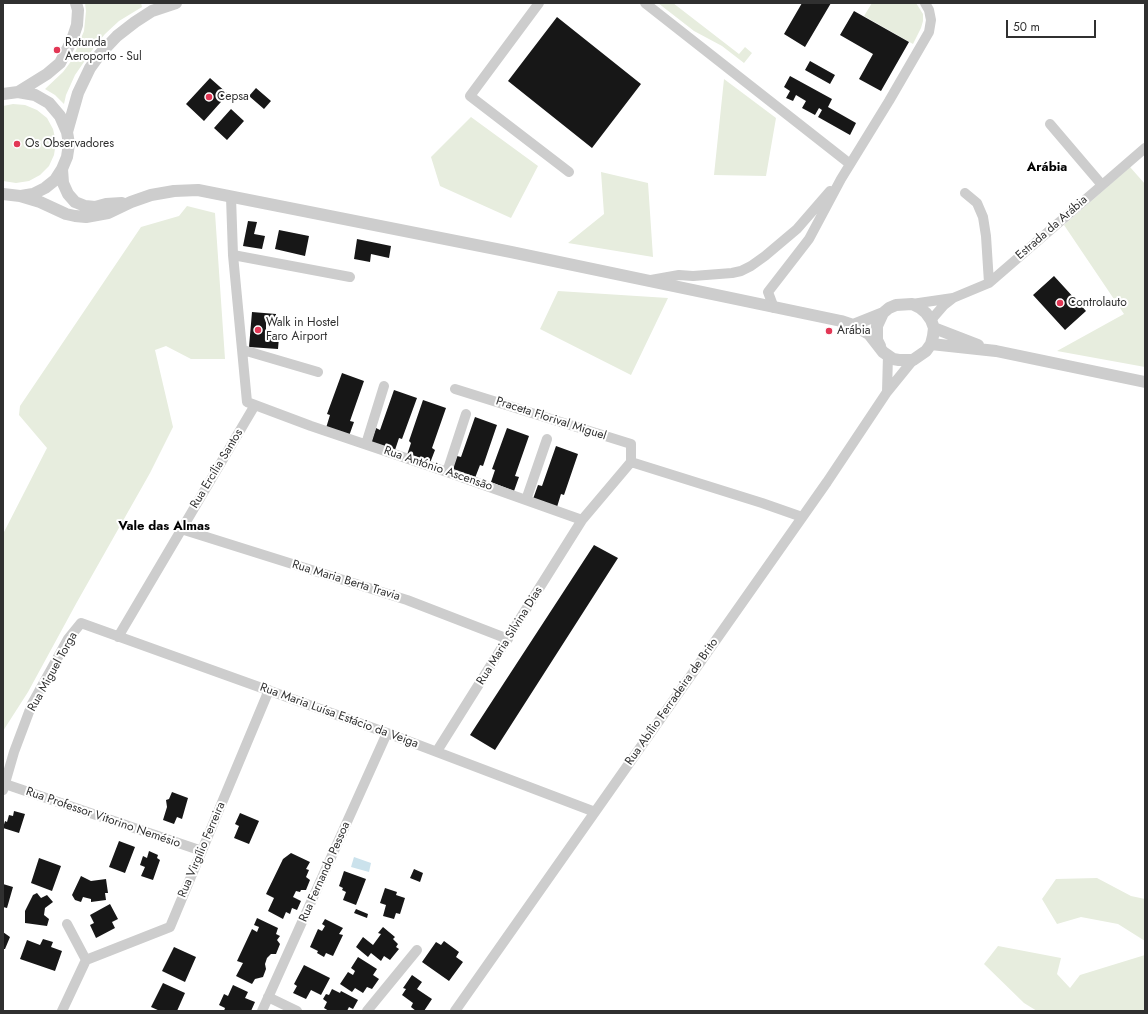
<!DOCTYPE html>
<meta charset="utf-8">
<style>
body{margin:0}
#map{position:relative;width:1148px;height:1014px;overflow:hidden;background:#fff;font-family:Jost,sans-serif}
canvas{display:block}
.frame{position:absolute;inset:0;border:4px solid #303030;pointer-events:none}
.scale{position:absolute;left:1006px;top:20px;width:90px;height:18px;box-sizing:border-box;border:2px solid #303030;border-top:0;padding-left:5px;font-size:12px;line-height:14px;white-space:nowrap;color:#303030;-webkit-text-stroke:3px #fff;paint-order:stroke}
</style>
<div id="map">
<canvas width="1148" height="1014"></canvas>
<div class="frame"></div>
<div class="scale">50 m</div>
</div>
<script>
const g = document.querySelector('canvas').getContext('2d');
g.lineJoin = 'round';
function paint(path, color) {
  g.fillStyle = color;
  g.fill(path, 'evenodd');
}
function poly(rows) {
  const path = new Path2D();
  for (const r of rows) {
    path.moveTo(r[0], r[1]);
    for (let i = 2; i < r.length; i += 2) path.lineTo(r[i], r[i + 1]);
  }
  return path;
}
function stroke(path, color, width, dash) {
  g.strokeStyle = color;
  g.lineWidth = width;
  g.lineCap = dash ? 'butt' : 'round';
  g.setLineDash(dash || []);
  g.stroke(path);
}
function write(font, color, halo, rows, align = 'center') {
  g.font = font + ' Jost,sans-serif';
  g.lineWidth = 4;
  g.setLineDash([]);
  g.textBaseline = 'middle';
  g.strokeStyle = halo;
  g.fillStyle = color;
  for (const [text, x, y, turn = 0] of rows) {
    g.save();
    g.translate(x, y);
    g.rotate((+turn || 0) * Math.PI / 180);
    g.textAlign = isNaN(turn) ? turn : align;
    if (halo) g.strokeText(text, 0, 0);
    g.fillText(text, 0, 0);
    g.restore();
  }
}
const green = poly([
 [85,3,141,3,142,7,119,21,105,34,95,46,75,75,66,95,64,104,55,95,45,89,63,72,72,60,84,31,86,11],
 [658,3,673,3,739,54,745,47,752,53,744,63,722,46,694,31],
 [872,3,916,3,923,14,923,21,921,28,913,44,864,16],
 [724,79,776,118,766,176,714,175],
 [13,104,25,105,37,110,47,118,53,129,56,142,54,155,49,166,40,175,29,181,16,183,3,181,3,106],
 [471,117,538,166,511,218,440,186,431,157],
 [1130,167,1145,184,1145,367,1057,351,1124,314,1064,225],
 [601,172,648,183,653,257,568,243,604,214],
 [187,206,215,213,225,359,191,359,166,346,155,350,173,427,150,473,77,602,28,692,3,731,3,534,47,448,19,415,20,406,141,227,179,216],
 [558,291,668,298,631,375,540,329],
 [1097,878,1131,896,1145,899,1145,941,1118,924,1081,917,1057,924,1042,899,1056,879],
 [998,946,1061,958,1057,974,1070,988,1080,975,1145,955,1145,1011,1037,1011,1024,1003,984,964]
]);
const water = poly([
 [354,857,371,863,369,872,351,867]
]);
const building = poly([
 [802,3,831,3,805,47,784,34],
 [854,11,909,42,881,91,859,79,873,54,840,35],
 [557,17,641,84,592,148,508,81],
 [810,61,835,75,830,84,805,70],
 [790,76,832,99,828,107,856,123,850,135,818,117,822,110,819,108,815,115,802,108,806,101,796,95,793,101,786,98,790,91,784,87],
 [210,78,228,94,204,121,186,104],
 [256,88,271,101,264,109,249,96],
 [231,109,244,121,227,140,214,128],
 [248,221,257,222,254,234,265,236,262,249,243,246],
 [279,230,309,236,305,256,275,249],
 [357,239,391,246,389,258,371,254,370,262,354,259],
 [1054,276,1086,311,1065,330,1033,295],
 [252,312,276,314,276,323,266,323,266,336,279,337,278,349,249,347],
 [342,373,364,381,350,421,354,422,349,436,326,428,330,415,327,414],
 [394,390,417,398,402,439,399,438,395,450,371,442,376,428,380,430],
 [423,400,446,408,432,448,435,450,430,463,407,455,411,443,409,441],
 [475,417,497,425,483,466,480,465,475,478,452,470,457,456,461,457],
 [507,428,529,436,515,476,519,477,514,491,491,482,495,470,492,469],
 [556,446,578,454,564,495,561,494,557,507,533,499,538,485,542,486],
 [594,545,618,558,495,750,470,735],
 [172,792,188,798,182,819,177,817,174,824,163,820,167,807,166,800,169,799],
 [14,811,25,814,19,833,3,828,5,821,7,822,9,815,13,816],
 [240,813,259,821,249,844,234,838,239,826,235,824],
 [119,841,135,847,125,873,109,867],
 [149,851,158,855,157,858,160,860,153,880,141,876,145,867,140,865,143,856,147,858],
 [291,853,310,862,306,869,309,870,306,877,310,880,306,890,301,890,300,892,296,891,293,897,301,901,297,910,292,908,290,914,286,912,283,919,268,911,274,898,266,894,283,859],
 [39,858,61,866,52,891,31,883],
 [414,869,423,873,420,882,410,878],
 [344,871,366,879,356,905,343,900,346,892,342,890,343,888,339,886],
 [81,876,91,881,106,879,108,893,105,893,106,900,91,902,91,899,83,897,81,902,75,900,72,895],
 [3,884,13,887,7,908,3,907],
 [385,888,397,892,396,895,405,898,400,914,396,913,394,919,383,916,386,905,380,903],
 [37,893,41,898,47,895,53,902,45,908,44,915,49,919,47,926,25,923,25,911,33,895],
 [110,904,118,919,112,922,115,928,96,938,90,925,94,923,90,915],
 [356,909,368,914,367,918,354,913],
 [257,918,278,928,276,934,280,936,277,940,280,944,276,954,271,954,267,958,265,964,266,969,263,977,255,979,252,984,236,976,243,963,237,961,252,929,257,932,259,927,254,925],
 [325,919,343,928,339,934,343,935,333,956,326,953,324,957,317,953,318,951,310,947,318,929,322,931,325,926,322,924],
 [383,927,395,937,393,939,398,944,396,947,399,949,390,960,384,956,381,961,371,953,368,957,356,947,363,937,373,945,381,934,378,933],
 [3,932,10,937,5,949,3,949],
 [43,939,53,942,51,947,62,951,55,971,20,959,27,940,40,945],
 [444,941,459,952,456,957,463,962,449,981,422,962,436,942,441,945],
 [174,947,196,957,185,982,162,971],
 [358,957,377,969,373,975,379,979,372,989,367,987,363,993,355,988,352,992,340,984,348,972,353,975,355,971,351,968],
 [304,965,330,978,321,995,311,990,306,999,293,993,297,986,294,984],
 [412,975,422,982,417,989,432,999,424,1011,416,1011,411,1007,413,1003,402,995,406,989,403,988],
 [163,983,185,993,177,1011,160,1011,151,1007],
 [233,985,248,992,245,998,255,1002,251,1011,224,1011,225,1008,219,1005,224,994,228,996],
 [332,989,340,993,341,991,358,1000,353,1009,349,1007,347,1011,329,1011,324,1008,327,1002,323,999,326,994,329,995]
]);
const minor = poly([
 [539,3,470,96,569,172],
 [645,3,850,164],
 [1050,124,1102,185],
 [965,193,977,203,983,217,986,236,989,283],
 [231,197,233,255,247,402,311,426,447,472,582,520,631,462,762,503,802,517],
 [233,255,350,277],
 [651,280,679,275,693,276,732,273,741,271,751,266,765,256,797,229,830,191],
 [912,304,953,298,989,283,1145,148],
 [774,308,768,292,809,239,841,179,889,101,929,32,931,20,929,10,925,3],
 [931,320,944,305,953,298],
 [243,350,318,372],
 [455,389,631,444,631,462],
 [887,392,888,355],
 [366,444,384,386],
 [447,472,466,414],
 [526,500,547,439],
 [181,529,407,600,508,639],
 [118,637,255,405],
 [437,751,582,520],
 [5,784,202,851],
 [3,790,14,752,32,704,68,639,81,623,387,733,595,812],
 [67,924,86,960],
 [268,997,297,1011],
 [62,1011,86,960,170,927,269,690],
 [262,1011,387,733],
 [367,1011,417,950],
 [455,1011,827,482,887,392,913,360]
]);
const tertiary = poly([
 [18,92,47,74,60,63,72,40,77,25,78,10,76,3],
 [3,94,18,92,35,95,49,103,60,116,67,132,69,144,67,157,62,169,55,180,45,188,33,194,21,196],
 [67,132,78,93,90,68,100,54,117,36,135,22,152,11,176,3],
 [62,169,63,183,68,194,75,202,85,206,95,207,106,204,122,203],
 [3,194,20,196,40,202,66,214,75,216,86,217,108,213,131,202,151,195,174,191,198,190,511,252,841,321,853,325,869,334,883,352,893,359,899,360,913,360,926,351,931,344,933,336,934,328,931,320,926,313,920,308,912,304,896,305,889,308,883,313,877,326,877,340,880,346],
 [853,325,883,313],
 [934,328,978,345],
 [931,344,996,351,1145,382]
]);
const markers = [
 [57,50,4,"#e23755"],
 [209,97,4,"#e23755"],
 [17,144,4,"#e23755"],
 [1060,303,4,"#e23755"],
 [258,330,4,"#e23755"],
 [829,331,4,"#e23755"]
];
const poiNames = [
 ["Rotunda",65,43],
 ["Aeroporto - Sul",65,57],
 ["Cepsa",217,97],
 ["Os Observadores",25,144],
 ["Controlauto",1068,303],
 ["Walk in Hostel",266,323],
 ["Faro Airport",266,337],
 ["Arábia",837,331]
];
const streetNames = [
 ["Estrada da Arábia",1052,228,-41],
 ["Praceta Florival Miguel",551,419,18],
 ["Rua Ercília Santos",217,469,-59],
 ["Rua António Ascensão",438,469,19],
 ["Rua Maria Berta Travia",346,581,17],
 ["Rua Maria Silvina Dias",510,636,-58],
 ["Rua Miguel Torga",53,672,-61],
 ["Rua Abílio Ferradeira de Brito",672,702,-55],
 ["Rua Maria Luísa Estácio da Veiga",339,716,20],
 ["Rua Professor Vitorino Nemésio",103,818,19],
 ["Rua Virgílio Ferreira",202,850,-67],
 ["Rua Fernando Pessoa",325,872,-66]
];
const neighbourhoodNames = [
 ["Arábia",1047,168],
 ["Vale das Almas",164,527]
];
paint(green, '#e7edde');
paint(water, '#cbe2ec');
paint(building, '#171717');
stroke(minor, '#cdcdcd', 10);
stroke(tertiary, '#cdcdcd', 12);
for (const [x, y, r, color] of markers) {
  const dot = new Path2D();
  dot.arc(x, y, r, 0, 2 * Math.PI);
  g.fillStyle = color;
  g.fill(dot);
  stroke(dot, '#fff', 1.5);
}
write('12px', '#303030', '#fff', poiNames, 'left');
write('12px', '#303030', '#fff', streetNames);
write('bold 13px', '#000', '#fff', neighbourhoodNames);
</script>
